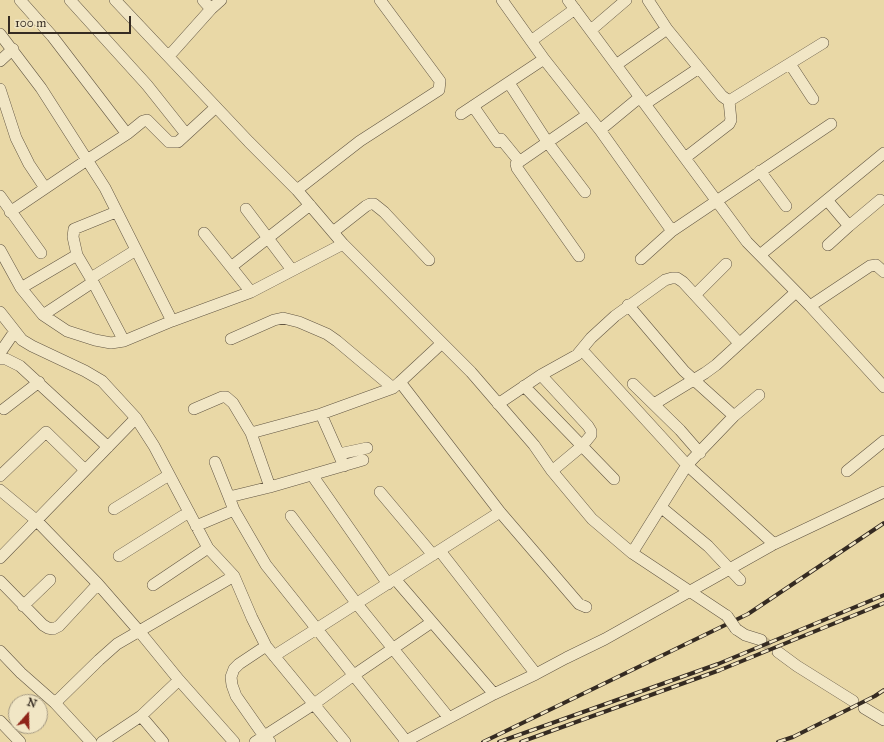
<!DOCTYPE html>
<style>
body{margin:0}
#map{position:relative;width:884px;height:742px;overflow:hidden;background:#e9d8a6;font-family:"IM FELL Great Primer",serif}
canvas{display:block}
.north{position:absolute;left:8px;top:694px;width:40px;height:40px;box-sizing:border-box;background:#f1e6c5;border:1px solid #a69b84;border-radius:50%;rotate:20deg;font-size:11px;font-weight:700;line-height:16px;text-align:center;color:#352b22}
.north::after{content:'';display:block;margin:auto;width:14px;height:18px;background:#8f2418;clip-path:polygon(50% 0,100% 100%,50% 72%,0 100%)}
.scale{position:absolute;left:8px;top:16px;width:123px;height:18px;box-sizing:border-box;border:2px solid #352b22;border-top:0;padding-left:5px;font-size:12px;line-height:14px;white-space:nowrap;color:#352b22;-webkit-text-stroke:3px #f1e6c5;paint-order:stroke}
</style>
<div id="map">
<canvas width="884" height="742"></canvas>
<div class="north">N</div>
<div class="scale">100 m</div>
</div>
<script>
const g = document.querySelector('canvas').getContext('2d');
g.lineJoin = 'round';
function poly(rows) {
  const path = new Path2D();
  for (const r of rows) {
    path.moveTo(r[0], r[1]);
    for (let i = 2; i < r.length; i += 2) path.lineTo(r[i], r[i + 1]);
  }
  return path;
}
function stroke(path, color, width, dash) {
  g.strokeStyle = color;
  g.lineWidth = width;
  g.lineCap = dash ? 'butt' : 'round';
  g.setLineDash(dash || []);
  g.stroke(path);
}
const minorTunnel = poly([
 [761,640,778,652]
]);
const minor = poly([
 [20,0,52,36,127,134],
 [70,0,147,85,186,134],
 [115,0,249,142,297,190,343,244,471,372,534,445,552,471,592,519,632,553,727,616],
 [203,0,211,9],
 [502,0,544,59,600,130,672,231],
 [568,0,747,242,810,306,884,387],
 [648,0,667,29,722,96,729,101,823,43],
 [591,30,626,0],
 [0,34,41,88,105,188,172,321,251,292,343,244],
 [531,41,575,9],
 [169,56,211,9,221,0],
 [0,61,13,49],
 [790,64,813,99],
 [616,65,667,29],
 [509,83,548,143,585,192],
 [0,89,16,138,29,164,45,188],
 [645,104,699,68],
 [473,106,498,142],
 [461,114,544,59],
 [600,130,640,97],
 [501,139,519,161],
 [685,158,729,124,731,120,729,101],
 [760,171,786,206],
 [297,190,360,141,439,90,440,81,380,0],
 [0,196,41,253],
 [827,200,849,226,880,200],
 [246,209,292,270],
 [10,212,87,160,127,134,143,121,147,120,169,142,178,142,216,107],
 [116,212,74,229,73,237,77,255,93,282,124,341],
 [333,232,366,206,370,204,374,204,384,212,429,260],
 [204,233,251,292],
 [828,245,849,226],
 [0,250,21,288,77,255],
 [760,255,884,153],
 [579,256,517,168,516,164,587,115],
 [641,259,672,231,831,124],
 [231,267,310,205],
 [91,278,136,250],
 [21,288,43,315,67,331,95,340,111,343,124,341,172,321],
 [695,295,726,264],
 [628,305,684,371,734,416],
 [810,306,870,266,876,265,884,272],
 [0,312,22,340,32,346,85,371,102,381,136,418,154,446,208,548,153,585],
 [43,315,93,282],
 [231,339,274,320,283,318,299,322,327,334,337,341,393,388],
 [442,343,400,382,500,512,579,604,586,607],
 [582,350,687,465,774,544],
 [0,353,15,331],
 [0,359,6,359,20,366,108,447],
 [541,375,588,426,591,431,591,435,582,446,552,471],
 [633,384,680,430,700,453],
 [524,386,614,479],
 [498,404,541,375,577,355,591,338,615,316,665,280,672,278,677,278,683,282,739,343],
 [654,404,705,373,716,365,796,292],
 [4,409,39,382],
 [194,409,222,397,226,397,233,403,251,433],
 [321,414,344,466],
 [339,454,367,448],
 [363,460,270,487,229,497,234,510,266,565,406,741],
 [215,462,229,497],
 [847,471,884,441],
 [312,475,388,584],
 [0,476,46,432,85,470],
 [270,487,251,433,321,414,393,388,400,382],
 [0,490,36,520,98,584,139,631,179,680],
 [380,492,433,555],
 [662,508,708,546,740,580],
 [114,509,169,475],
 [291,516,357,604,449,718],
 [196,526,234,510],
 [208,548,234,576,252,618,266,646,345,742],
 [440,551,536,674],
 [632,553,687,465,734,416,759,395],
 [119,556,189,512],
 [0,558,136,418],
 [395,579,494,694],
 [0,581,43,625,48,628,53,629,59,626,98,584],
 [23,606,50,580],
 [736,629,745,635,761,640],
 [266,646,239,664,234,669,231,677,232,685,236,696,264,736,270,742],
 [0,651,21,673,55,703,91,742],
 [778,652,797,666,853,701],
 [274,656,500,512],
 [55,703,99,660,117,644,234,576],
 [864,708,884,720],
 [141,716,163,742],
 [0,721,20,742],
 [102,742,141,716,179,680,234,742],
 [255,742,314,704,354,675,432,622],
 [404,742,494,694,536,674,566,658,605,639,774,544,884,492]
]);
const rail = poly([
 [483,742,748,614,884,523],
 [499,742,718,664,884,595],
 [521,742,720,670,884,603],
 [778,742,793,737,875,696,884,690]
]);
const minorBridge = poly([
 [727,616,736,629]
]);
stroke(minorTunnel, '#c5b58c', 11, [11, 5.5]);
stroke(minor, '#625643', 12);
stroke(minor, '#f1e6c5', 11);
stroke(rail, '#352b22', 4);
stroke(rail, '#f1e6c5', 2.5, [8]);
stroke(minorBridge, '#625643', 12, []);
stroke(minorBridge, '#f1e6c5', 11);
</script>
